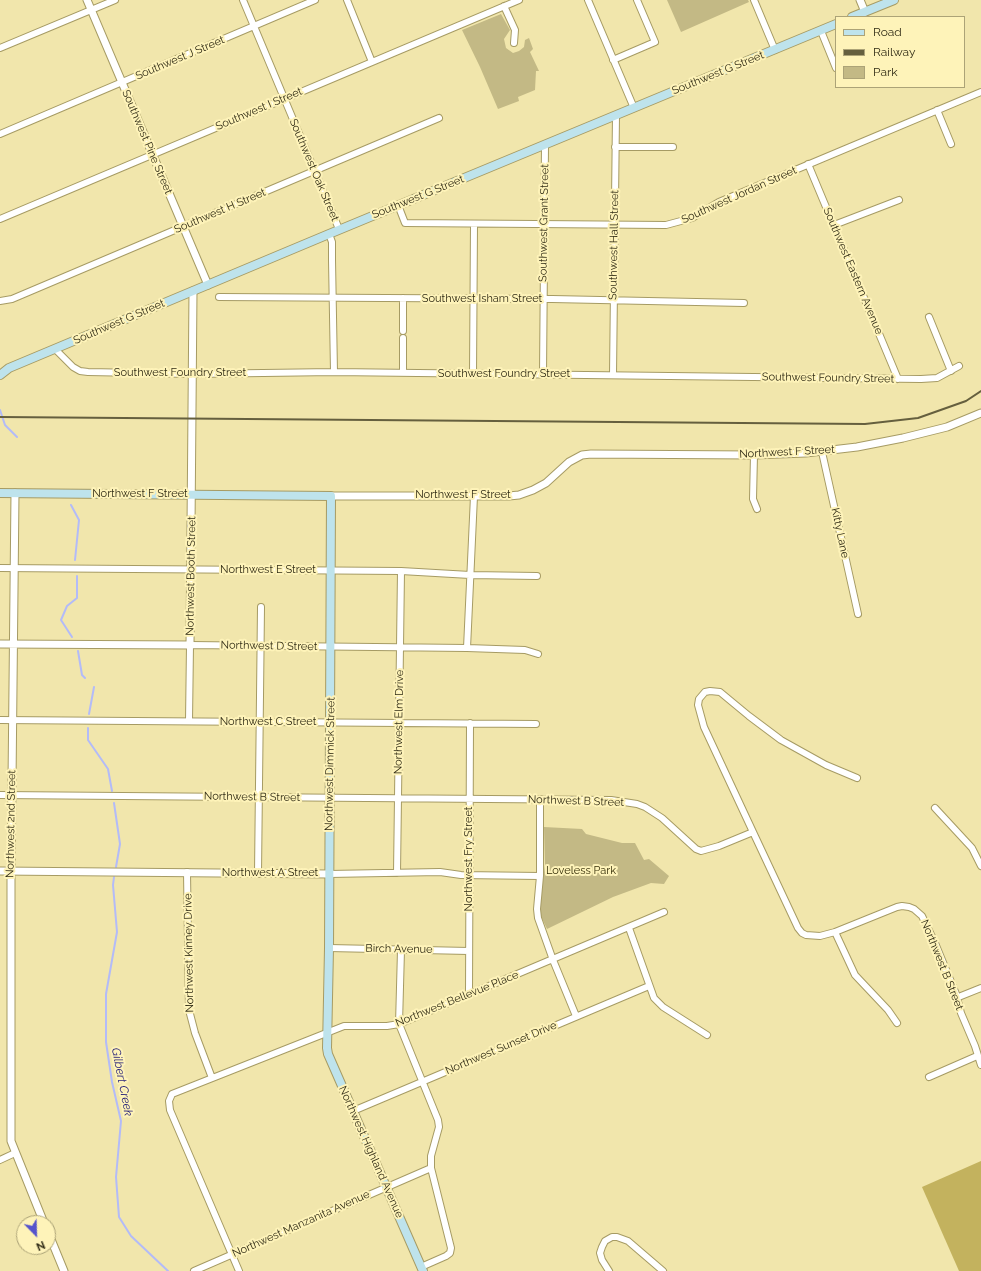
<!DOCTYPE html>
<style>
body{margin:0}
#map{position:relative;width:981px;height:1271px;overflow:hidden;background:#f1e6ac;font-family:Raleway,sans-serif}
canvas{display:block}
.legend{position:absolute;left:835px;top:16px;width:130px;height:72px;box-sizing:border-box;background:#fef3b9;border:1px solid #aca377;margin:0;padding:5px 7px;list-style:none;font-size:12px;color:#312c15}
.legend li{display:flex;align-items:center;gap:8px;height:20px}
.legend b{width:20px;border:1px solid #aca377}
.north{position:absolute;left:16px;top:1215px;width:40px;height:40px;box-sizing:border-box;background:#fef3b9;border:1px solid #aca377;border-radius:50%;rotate:157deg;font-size:11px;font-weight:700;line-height:16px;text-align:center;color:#312c15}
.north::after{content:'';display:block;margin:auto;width:14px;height:18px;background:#5654cc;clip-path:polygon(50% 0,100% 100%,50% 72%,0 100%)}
</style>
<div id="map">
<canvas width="981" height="1271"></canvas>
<ul class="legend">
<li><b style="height:5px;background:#bee3ec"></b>Road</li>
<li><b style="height:5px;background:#655f3e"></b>Railway</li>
<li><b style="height:11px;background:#c3b985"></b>Park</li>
</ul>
<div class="north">N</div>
</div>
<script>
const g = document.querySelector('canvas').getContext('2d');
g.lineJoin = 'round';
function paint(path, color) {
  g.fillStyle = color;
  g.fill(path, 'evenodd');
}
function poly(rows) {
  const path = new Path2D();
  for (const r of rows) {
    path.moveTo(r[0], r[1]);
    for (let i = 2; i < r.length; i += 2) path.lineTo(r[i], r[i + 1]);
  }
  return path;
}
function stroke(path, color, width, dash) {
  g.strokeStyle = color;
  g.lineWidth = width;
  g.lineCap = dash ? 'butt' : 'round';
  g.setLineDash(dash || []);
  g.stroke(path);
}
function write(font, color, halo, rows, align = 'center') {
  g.font = font + ' Raleway,sans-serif';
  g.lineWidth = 4;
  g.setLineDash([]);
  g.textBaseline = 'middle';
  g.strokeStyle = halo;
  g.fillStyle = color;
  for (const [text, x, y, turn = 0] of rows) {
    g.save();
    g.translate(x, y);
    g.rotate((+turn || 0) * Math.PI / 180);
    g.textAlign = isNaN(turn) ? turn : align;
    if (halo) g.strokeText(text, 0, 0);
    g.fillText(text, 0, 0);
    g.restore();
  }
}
const green = poly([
 [667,0,748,0,749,2,681,32],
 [501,14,510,30,504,39,506,48,513,53,519,51,524,47,525,40,529,38,533,49,530,52,539,71,536,71,535,90,518,97,519,101,498,109,480,67,462,30],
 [544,827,582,829,586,834,622,843,635,843,644,860,649,859,669,876,664,884,651,883,613,897,547,929,540,914,540,901,545,865]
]);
const forest = poly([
 [981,1161,981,1271,959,1271,922,1187]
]);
const stream = poly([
 [0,410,5,425,17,437],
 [71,505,79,520,75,560],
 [72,637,61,620,67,606,77,598,77,576],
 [78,651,82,675,85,678],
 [89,714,94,687],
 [88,728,88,740,108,769,112,791],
 [114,803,120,844,116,867],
 [114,877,113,885,117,932,106,994,106,1042,112,1082,121,1121,116,1177,119,1217,131,1236,168,1271]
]);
const minor = poly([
 [243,0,339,229],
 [347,0,372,62],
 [588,0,634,108],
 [754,0,775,50],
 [504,6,515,30,514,43],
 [821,31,836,68],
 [0,48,115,0],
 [613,60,655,42,637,0],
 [937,110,951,144],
 [0,134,315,0],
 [615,147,673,147],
 [808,164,898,379],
 [398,205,405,223,666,225,692,218,719,202,981,92],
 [0,219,519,0],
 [834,225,899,200],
 [329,234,332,242,332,260,334,372],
 [219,297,552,299,744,303],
 [0,301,12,299,439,118],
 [929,317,951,371],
 [403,331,403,298],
 [55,349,73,367,80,371,88,372,192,374,334,372,921,379,937,378,959,366],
 [403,373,403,338],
 [473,374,474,224],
 [543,374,545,145],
 [613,375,616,115],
 [822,452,858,614],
 [754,455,753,499,757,509],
 [0,568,401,571,470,575,537,576],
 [467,648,474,496],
 [0,720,536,724],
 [189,721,190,645,467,648,525,650,538,654],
 [0,795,611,800,637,804,645,807,662,818,696,849,701,851,719,846,753,832,798,928,802,933,806,935,820,936,835,932,897,907,902,906,909,907,914,909,922,916,935,943,956,994,961,1013,975,1046,981,1065],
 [540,799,540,876,537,909,538,918,553,960,576,1016],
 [935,808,972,848,981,866],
 [753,832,704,727,698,705,699,699,705,692,710,691,720,692,749,716,781,740,826,765,857,778],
 [187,872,189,1010,195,1033,212,1078],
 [258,873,261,607],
 [397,873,401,571],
 [329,874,440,872,461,875,540,876],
 [629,928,654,998,663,1007,707,1035],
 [835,932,855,975,888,1010,897,1023],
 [329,948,469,951],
 [401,950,399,1024,438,1120,439,1127,431,1156,431,1168,451,1248,450,1253,446,1256,421,1267],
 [469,994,470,723],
 [956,998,981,988],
 [929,1077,977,1056],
 [353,1111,649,986],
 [0,1160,15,1153],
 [194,1271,431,1168],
 [239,1271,170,1110,169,1101,172,1094,344,1026,387,1026,399,1024,664,912],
 [609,1271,602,1260,600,1253,602,1247,605,1241,612,1237,617,1237,628,1241,663,1271]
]);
const tertiary = poly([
 [87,0,208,285],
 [860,0,865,12],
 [15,493,11,879,11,1141,44,1223],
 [331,496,509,496,519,495,533,490,546,483,569,462,582,455,591,454,754,455,806,453,857,447,903,438,947,427,981,413],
 [0,644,190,645,193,291],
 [0,871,329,874],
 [48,1232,64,1271]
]);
const secondary = poly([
 [852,17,894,0],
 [0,375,9,368,329,234,836,24],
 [0,493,331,496,329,948,327,1048,328,1054,423,1271]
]);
const rail = poly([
 [0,417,865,424,918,418,966,401,981,391]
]);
const streetNames = [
 ["Southwest J Street",180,58,-23],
 ["Southwest G Street",718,73,-22],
 ["Southwest I Street",259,109,-23],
 ["Southwest Pine Street",147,142,67],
 ["Southwest Oak Street",314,170,67],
 ["Southwest Jordan Street",739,195,-24],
 ["Southwest G Street",418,197,-22],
 ["Southwest H Street",220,211,-23],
 ["Southwest Grant Street",544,223,-89],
 ["Southwest Hall Street",614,245,-89],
 ["Southwest Eastern Avenue",853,271,67],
 ["Southwest Isham Street",482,299],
 ["Southwest G Street",119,322,-23],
 ["Southwest Foundry Street",180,373],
 ["Southwest Foundry Street",504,374],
 ["Southwest Foundry Street",828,378,1],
 ["Northwest F Street",787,452,-3],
 ["Northwest F Street",140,494],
 ["Northwest F Street",463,495],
 ["Kitty Lane",840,533,78],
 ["Northwest E Street",268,570],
 ["Northwest Booth Street",191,576,-89],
 ["Northwest D Street",269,646,1],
 ["Northwest C Street",268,722],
 ["Northwest Elm Drive",399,722,-89],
 ["Northwest Dimmick Street",330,764,-89],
 ["Northwest B Street",252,797,1],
 ["Northwest B Street",576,801,2],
 ["Northwest 2nd Street",11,824,-89],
 ["Northwest Fry Street",469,859,-90],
 ["Northwest A Street",270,873],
 ["Birch Avenue",399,949,1],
 ["Northwest Kinney Drive",189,953,-91],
 ["Northwest B Street",942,965,68],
 ["Northwest Bellevue Place",457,999,-22],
 ["Northwest Sunset Drive",501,1048,-23],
 ["Northwest Highland Avenue",371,1152,66],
 ["Northwest Manzanita Avenue",301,1224,-24]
];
const parkNames = [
 ["Loveless Park",581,871]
];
const waterNames = [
 ["Gilbert Creek",122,1082,79]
];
paint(green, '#c3b985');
paint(forest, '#c3b25e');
stroke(stream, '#b3bbf8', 2);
stroke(minor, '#a69b64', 8);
stroke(tertiary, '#a69b64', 9);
stroke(secondary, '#a69b64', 10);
stroke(minor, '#fff', 6);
stroke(tertiary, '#fff', 7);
stroke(secondary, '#bee3ec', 8);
stroke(rail, '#655f3e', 2);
write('11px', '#312c15', '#fef3b9', streetNames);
write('11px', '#352e08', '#fef3b9', parkNames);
write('italic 12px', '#2c277b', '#fef3b9', waterNames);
</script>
